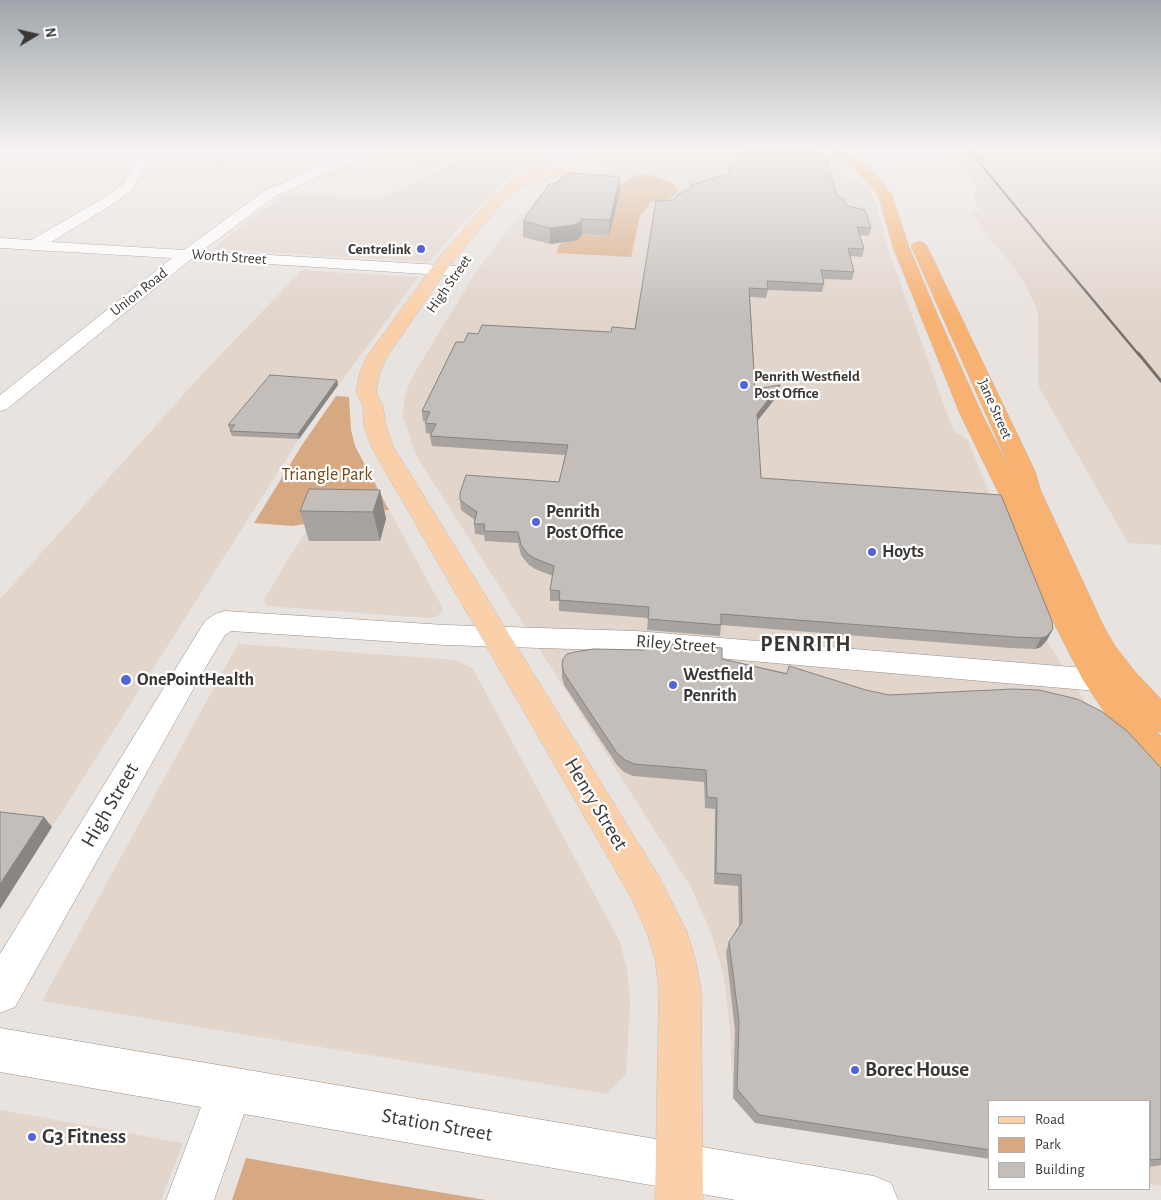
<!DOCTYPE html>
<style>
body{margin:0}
#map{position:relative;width:1161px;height:1200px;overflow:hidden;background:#e8e3df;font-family:"Alegreya Sans",sans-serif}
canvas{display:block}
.legend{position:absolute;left:988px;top:1100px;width:162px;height:90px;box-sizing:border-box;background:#fff;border:1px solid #b0afaf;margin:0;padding:6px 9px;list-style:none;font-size:15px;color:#3a3836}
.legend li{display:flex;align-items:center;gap:10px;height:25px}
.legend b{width:25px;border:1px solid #b0afaf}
.north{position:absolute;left:10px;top:10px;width:50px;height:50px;-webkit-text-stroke:4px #fff;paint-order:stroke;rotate:81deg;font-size:14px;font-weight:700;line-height:20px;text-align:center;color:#3a3836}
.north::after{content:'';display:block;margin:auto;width:18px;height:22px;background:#3a3836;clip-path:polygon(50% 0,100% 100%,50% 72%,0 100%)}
</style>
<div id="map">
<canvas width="1161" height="1200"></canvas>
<ul class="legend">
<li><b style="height:6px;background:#fad0aa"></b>Road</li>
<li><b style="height:14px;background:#d6a982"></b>Park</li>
<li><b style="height:14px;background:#c3beb9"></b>Building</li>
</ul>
<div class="north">N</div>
</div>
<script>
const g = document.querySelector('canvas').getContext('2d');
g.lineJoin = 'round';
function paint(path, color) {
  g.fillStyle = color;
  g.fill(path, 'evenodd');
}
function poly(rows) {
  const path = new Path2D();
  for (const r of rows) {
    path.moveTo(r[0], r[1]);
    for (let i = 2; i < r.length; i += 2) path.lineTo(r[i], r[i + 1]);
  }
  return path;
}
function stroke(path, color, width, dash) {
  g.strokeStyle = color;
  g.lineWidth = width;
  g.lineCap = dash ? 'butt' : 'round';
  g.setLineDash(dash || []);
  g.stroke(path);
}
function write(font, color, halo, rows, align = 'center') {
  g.font = font + ' "Alegreya Sans",sans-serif';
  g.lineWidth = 4.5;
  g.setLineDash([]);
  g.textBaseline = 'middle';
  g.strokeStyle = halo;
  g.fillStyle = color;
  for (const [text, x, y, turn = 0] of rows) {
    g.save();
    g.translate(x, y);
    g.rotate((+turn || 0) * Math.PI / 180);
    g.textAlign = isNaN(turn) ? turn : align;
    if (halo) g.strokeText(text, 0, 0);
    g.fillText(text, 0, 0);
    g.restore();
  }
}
const built = poly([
 [384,150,545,150,512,173,463,223,429,262,212,249,284,194,382,199,460,160,450,158,438,164,371,156],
 [593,150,816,150,836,159,843,167,846,173,868,188,877,206,888,249,953,430,968,440,1048,643,1096,719,1161,790,1161,1186,1150,1184,1150,1101,990,1101,990,1158,755,1123,733,1098,730,1030,724,977,711,932,691,887,416,455,403,416,404,400,409,384,417,369,476,272,509,228,554,182,611,172,614,165,586,156],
 [950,150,1115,150,1161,156,1161,545,1128,543,1039,387,1038,314,1035,305,1023,280,997,246,992,244,971,211,981,211,973,201,977,187,955,154],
 [302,270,418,277,299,439,0,909,0,599,205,371],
 [389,510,442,607,442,612,436,617,427,618,267,606,264,600,290,556,319,512],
 [238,644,456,660,473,669,620,942,627,968,630,1003,626,1075,606,1094,42,1001],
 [0,1110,183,1143,161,1200,0,1200]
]);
const green = poly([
 [635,175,653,175,674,184,679,191,669,199,651,202,640,216,631,257,556,253,560,244,579,239,583,232,588,235,609,236,612,191],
 [336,396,349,397,351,430,355,446,389,510,319,512,311,523,292,526,254,523,302,445],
 [246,1158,379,1182,486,1200,232,1200]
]);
const minor = poly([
 [142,150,226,152,232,156,226,160,150,158,132,190,110,206,51,242,184,250,264,191,357,150,373,150,371,153,274,197,202,251,457,266,463,268,465,271,463,274,457,276,191,259,7,409,0,411,0,395,172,258,0,248,0,238,31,240,100,200,122,185,142,150],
 [225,611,445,625,636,631,1120,671,1131,674,1135,682,1131,690,1120,693,636,651,445,645,231,631,225,635,204,670,15,1007,0,1013,0,954,205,621,215,614,225,611],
 [0,1028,874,1176,891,1183,898,1200,736,1200,244,1114,214,1200,166,1200,201,1107,0,1072,0,1028]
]);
const major = poly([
 [1133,150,1161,150,1161,158,1135,153,1133,150],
 [545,160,551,164,538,173,570,167,576,171,574,174,548,178,528,186,523,184,500,205,450,265,386,358,380,372,376,392,383,406,386,427,394,448,658,875,687,932,695,959,701,989,703,1200,655,1200,659,989,655,959,648,935,632,899,372,448,364,427,363,406,356,392,360,372,366,358,438,259,490,199,516,175,545,160]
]);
const highway = poly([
 [827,150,841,150,867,167,878,176,892,195,909,247,938,316,982,414,1012,473,911,246,914,243,919,241,924,243,927,246,1035,471,1041,491,1104,627,1115,646,1137,674,1161,699,1161,732,1156,731,1161,736,1161,773,1149,769,1110,721,1083,680,1047,610,1002,500,960,414,893,247,878,195,859,173,827,150]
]);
const railFar2 = poly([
 [969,150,1044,241]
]);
const railFar1 = poly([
 [1043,240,1139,355]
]);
const rail = poly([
 [1138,353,1161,381]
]);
const wall = poly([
 [620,177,620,191,609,236,582,234,579,239,574,241,550,244,523,237,523,221,556,184],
 [691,185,836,194,871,228,869,236,860,235,864,249,862,257,850,256,854,272,852,280,823,279,824,284,822,292,768,290,766,298,750,297,755,389,780,385,778,395,757,421,761,478,1053,629,1047,640,1041,647,1035,649,1010,648,721,625,720,636,647,630,648,618,559,611,559,601,550,601,550,590,553,576,535,569,528,564,521,555,518,543,485,541,484,535,475,534,474,524,475,520,461,510,460,500,559,482,565,455,432,446,430,436,432,434,426,433,425,423,426,421,423,421,422,411,464,342,478,334,611,332,635,329,674,200,690,189],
 [337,380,338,385,299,439,232,436,230,431,231,430,230,430,228,425],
 [380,490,386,519,380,541,309,541,300,511],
 [722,659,866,690,1161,768,1161,1165,1150,1167,1150,1101,990,1101,990,1159,755,1123,733,1098,735,1030,726,952,729,942,739,926,738,886,714,884,715,809,705,808,704,782,633,776,624,772,617,765,564,685,562,677,562,665]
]);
const shadedWall = poly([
 [620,177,620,191,609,236,610,220],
 [582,219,582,234,579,239,574,241,550,244,550,228],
 [337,380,338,385,299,439,298,434],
 [780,385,778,395,755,424,757,414],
 [380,490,386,519,380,541,373,512],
 [1053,629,1047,640,1041,647,1035,649,1041,638],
 [44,817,52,827,0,909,0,884]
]);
const building = poly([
 [744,150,806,150,816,152,826,158,836,194,843,199,848,206,865,210,871,228,857,227,864,249,848,248,854,272,821,270,824,284,767,281,768,289,749,288,755,389,780,385,757,414,761,478,1001,495,1052,621,1053,629,1047,636,1041,638,1015,637,721,614,721,625,648,619,649,607,559,600,560,591,550,590,554,566,534,558,528,554,521,545,518,532,484,531,485,524,474,524,477,512,460,500,460,493,466,475,559,482,568,445,430,436,436,424,425,423,430,412,422,411,456,342,464,342,468,333,478,334,482,325,611,332,612,327,635,329,656,201,674,200,678,194,692,188,691,185,728,174,730,166,739,161,740,155,744,150],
 [571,173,620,177,610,220,582,219,579,223,574,225,550,228,523,221,549,184,556,184,561,178,571,173],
 [270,375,337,380,298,434,230,431,235,425,228,425,270,375],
 [309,489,380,490,373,512,300,511,309,489],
 [646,642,722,648,722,659,787,674,789,666,866,690,889,695,1013,689,1039,690,1077,699,1101,711,1127,731,1161,768,1161,1159,1150,1160,1150,1101,990,1101,990,1150,759,1115,737,1089,739,1021,729,942,742,922,741,875,716,873,717,798,707,797,706,770,634,764,625,760,617,753,564,673,562,665,563,659,567,654,575,652,593,649,645,650,646,642],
 [0,812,44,817,0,884,0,812]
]);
const markers = [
 [421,249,5,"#5264da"],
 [744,385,5,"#5264da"],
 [536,522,5,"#5264da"],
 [872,552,5,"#5264da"],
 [126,680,6,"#5264da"],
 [673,685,5,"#5264da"],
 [855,1070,5,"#5264da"],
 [32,1137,5,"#5264da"]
];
const farPoinames = [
 ["Centrelink",411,249],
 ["Penrith Westfield",754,376,"left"],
 ["Post Office",754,393,"left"]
];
const farStreetnames = [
 ["Worth Street",229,257,4],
 ["High Street",449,284,-55],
 ["Union Road",139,292,-38],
 ["Jane Street",995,409,66]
];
const parkNames = [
 ["Triangle Park",327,475]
];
const poiNames = [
 ["Penrith",546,512],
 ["Post Office",546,533],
 ["Hoyts",882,552],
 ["Westfield",683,675],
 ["Penrith",683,696],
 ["OnePointHealth",137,680]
];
const streetNames = [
 ["Riley Street",676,644,4]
];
const nearStreetnames = [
 ["Henry Street",596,804,59],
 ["High Street",110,805,-60],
 ["Station Street",437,1125,10]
];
const nearPoinames = [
 ["Borec House",865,1070],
 ["G3 Fitness",42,1137]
];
const districtNames = [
 ["PENRITH",806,644]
];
paint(built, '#e1d5cc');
paint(green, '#d6a982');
stroke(minor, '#95908c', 1);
stroke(major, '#c0bfbf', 1);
stroke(highway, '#c0bfbf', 1);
paint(minor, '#fff');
paint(major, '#fad0aa');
paint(highway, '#f7b171');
stroke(railFar2, '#74716e', 2);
stroke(railFar1, '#74716e', 2.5);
stroke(rail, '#74716e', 3);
paint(wall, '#a8a39f');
paint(shadedWall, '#888582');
paint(building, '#c3beb9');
stroke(building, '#888582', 1);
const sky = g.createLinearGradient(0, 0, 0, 318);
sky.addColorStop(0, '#9fa5aa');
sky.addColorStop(0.47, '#f5f2f1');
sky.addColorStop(1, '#f5f2f100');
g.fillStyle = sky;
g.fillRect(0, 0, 1161, 318);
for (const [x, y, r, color] of markers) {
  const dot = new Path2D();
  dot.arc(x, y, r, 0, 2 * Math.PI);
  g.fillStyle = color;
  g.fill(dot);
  stroke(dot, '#fff', 2);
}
write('bold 15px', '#3a3836', '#fff', farPoinames, 'right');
write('15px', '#3a3836', '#fff', farStreetnames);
write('18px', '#754716', '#fff', parkNames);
write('bold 18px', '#3a3836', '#fff', poiNames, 'left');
write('18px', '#3a3836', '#fff', streetNames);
write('21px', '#3a3836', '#fff', nearStreetnames);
write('bold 21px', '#3a3836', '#fff', nearPoinames, 'left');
g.letterSpacing = '1px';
write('bold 22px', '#3a3836', '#fff', districtNames);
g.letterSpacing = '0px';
</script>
